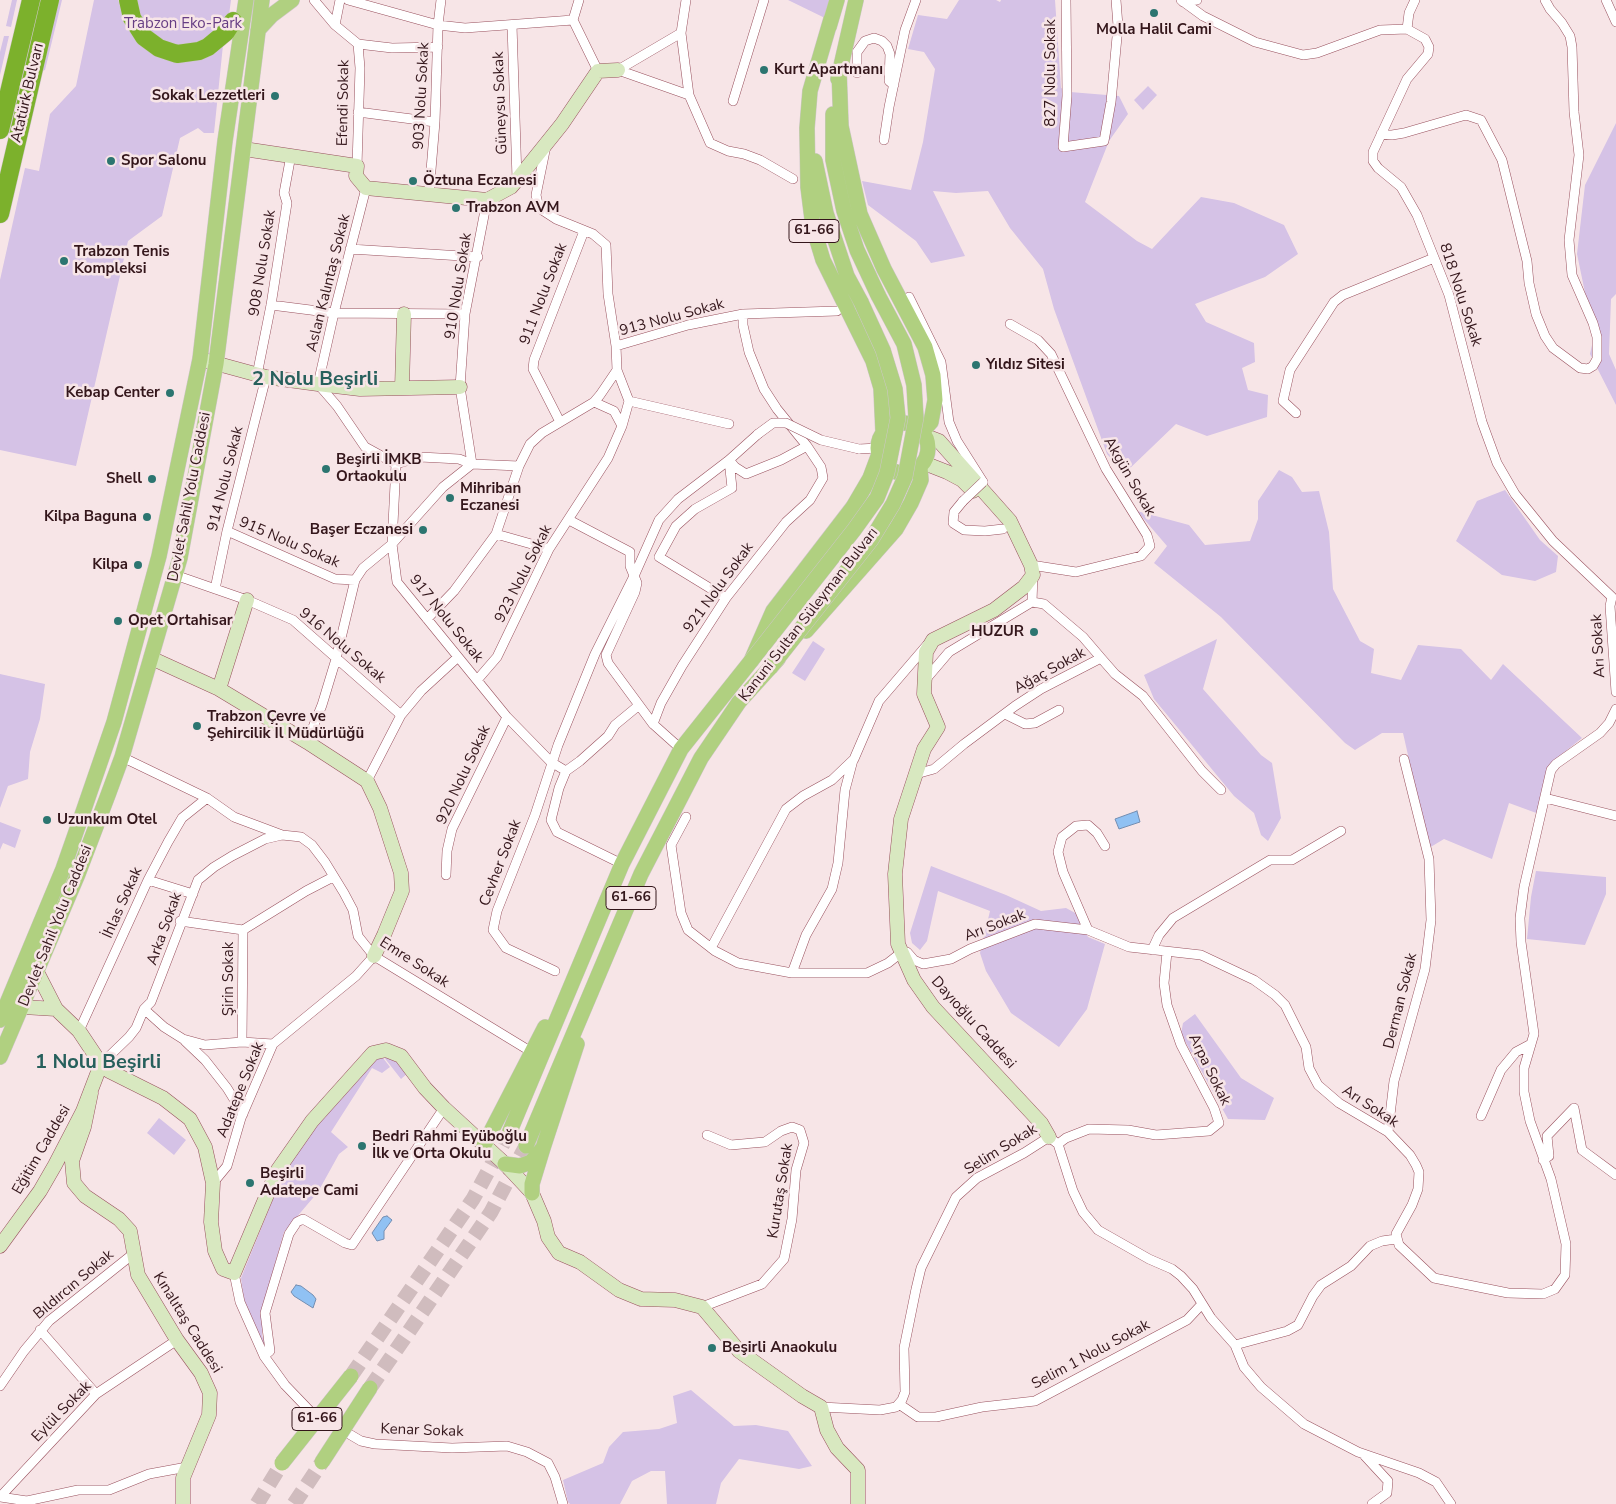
<!DOCTYPE html>
<meta charset="utf-8">
<style>
body{margin:0}
canvas{display:block;background:#f7e5e7}
</style>
<canvas width="1616" height="1504"></canvas>
<script>
const g = document.querySelector('canvas').getContext('2d');
g.lineJoin = 'round';
function paint(path, color) {
  g.fillStyle = color;
  g.fill(path, 'evenodd');
}
function poly(rows) {
  const path = new Path2D();
  for (const r of rows) {
    if (r.length === 3) {
      path.moveTo(r[0] + r[2], r[1]);
      path.arc(r[0], r[1], r[2], 0, 2 * Math.PI);
      continue;
    }
    path.moveTo(r[0], r[1]);
    for (let i = 2; i < r.length; i += 2) path.lineTo(r[i], r[i + 1]);
  }
  return path;
}
function stroke(path, color, width, dash) {
  g.strokeStyle = color;
  g.lineWidth = width;
  g.lineCap = dash ? 'butt' : 'round';
  g.setLineDash(dash || []);
  g.stroke(path);
}
function write(font, color, halo, rows, align = 'center') {
  g.font = font + ' "Nunito Sans",sans-serif';
  g.lineWidth = 5;
  g.setLineDash([]);
  g.textBaseline = 'middle';
  g.strokeStyle = halo;
  g.fillStyle = color;
  for (const [text, x, y, turn = 0] of rows) {
    g.save();
    g.translate(x, y);
    g.rotate((+turn || 0) * Math.PI / 180);
    g.textAlign = isNaN(turn) ? turn : align;
    if (halo) g.strokeText(text, 0, 0);
    g.fillText(text, 0, 0);
    g.restore();
  }
}
const green = poly([
 [12,0,17,0,11,27,6,26],
 [57,0,62,0,45,70,42,71,40,70],
 [94,0,118,0,128,29,139,43,153,53,223,45,214,133,204,133,198,128,180,138,162,216,128,241,76,466,0,450,0,280,25,168,39,171,50,114,76,86],
 [135,0,231,0,229,15,210,41,179,48,162,43,148,31,137,12],
 [788,0,839,0,827,19],
 [959,0,996,0,1000,2,1001,0,1055,0,1061,88,1070,92,1119,96,1128,114,1109,141,1085,202,1137,241,1152,249,1201,197,1234,203,1284,225,1298,254,1265,277,1195,304,1206,322,1254,343,1255,362,1242,368,1248,390,1268,395,1267,417,1207,436,1176,424,1125,473,1107,454,1054,309,1043,269,1010,228,988,191,956,193,933,191,965,256,931,263,916,241,868,205,862,181,911,190,923,142,935,69,924,52,908,49,918,15,947,19],
 [4,36,9,36,0,75,0,52],
 [1148,86,1157,95,1143,110,1134,100],
 [1616,123,1616,294,1611,299,1609,354,1616,370,1616,405,1590,354,1594,336,1577,254,1585,185],
 [1279,470,1292,477,1302,492,1319,491,1329,532,1333,589,1360,641,1374,649,1371,673,1401,680,1418,645,1461,649,1491,680,1503,664,1582,738,1552,762,1539,814,1509,803,1492,859,1444,839,1429,848,1403,733,1382,733,1355,750,1345,743,1221,617,1154,563,1167,546,1137,511,1189,525,1205,545,1250,541,1258,519,1258,501],
 [1505,490,1540,540,1558,556,1556,572,1535,581,1502,575,1456,541,1477,501],
 [1217,639,1203,689,1261,755,1272,763,1281,818,1268,841,1261,835,1254,813,1234,796,1154,699,1144,675],
 [813,641,825,649,805,681,792,673],
 [0,674,45,684,40,719,30,752,28,779,8,786,0,808],
 [0,822,21,830,15,848,3,843,0,850],
 [931,866,1006,895,1041,911,1066,908,1079,915,1088,937,1105,944,1087,1009,1059,1047,1011,1013,986,971,980,953,990,911,938,891,927,941,920,950,912,943,910,933],
 [1536,871,1606,877,1606,894,1585,945,1527,939,1531,897],
 [1195,1014,1241,1078,1274,1098,1265,1120,1228,1119,1181,1034,1183,1023],
 [383,1056,396,1059,409,1072,401,1079],
 [379,1057,383,1058,390,1067,382,1073,372,1068,331,1132,348,1147,339,1154,318,1192,284,1232,262,1309,262,1335,266,1348,256,1333,244,1300,241,1278,285,1170,317,1120,371,1061],
 [159,1118,186,1140,174,1155,147,1133],
 [691,1390,734,1426,756,1425,788,1431,812,1466,799,1469,739,1459,721,1483,716,1504,667,1504,665,1471,651,1471,632,1481,620,1504,570,1504,568,1502,563,1480,603,1463,609,1447,623,1432,659,1429,677,1423,673,1396]
]);
const water = poly([
 [1137,811,1140,822,1119,829,1115,819,1137,811],
 [387,1216,392,1220,384,1231,384,1239,377,1241,372,1233,383,1217,387,1216],
 [296,1285,301,1286,313,1295,316,1299,313,1308,294,1296,291,1292,296,1285]
]);
const primaryTunnel = poly([
 [351,1376,473,1199,510,1131],
 [370,1388,491,1212,526,1146],
 [257,1504,282,1463],
 [294,1504,322,1462]
]);
const street = poly([
 [314,0,335,25,358,44,360,68,357,166],
 [348,0,438,25,465,28,573,20],
 [579,0,573,20,598,71],
 [686,0,681,33,689,95],
 [1066,0,1067,96,1063,147,1104,141,1111,102,1118,26,1116,0],
 [1181,0,1203,16,1255,42,1303,55,1317,53,1380,30,1407,29],
 [1415,0,1409,13,1407,29,1425,39,1429,47,1428,54,1407,79,1373,152,1373,161,1378,168,1401,187,1417,215,1449,295,1482,422,1497,463,1515,494,1553,541,1612,597],
 [1606,0,1616,22],
 [1183,2,1197,0],
 [335,25,340,0],
 [512,25,517,179],
 [358,44,392,48,438,47],
 [618,70,689,95,710,143,728,151,744,154,760,160,793,179],
 [618,70,681,33],
 [857,73,857,52,865,41,874,38,882,41,887,46,890,54,889,81,894,85],
 [733,101,764,0],
 [358,112,435,122],
 [1381,134,1392,135,1404,133,1466,115,1481,120,1502,160,1527,261,1529,283,1536,314,1545,336,1553,348,1580,368,1588,369,1593,366,1597,359,1597,337,1593,323,1572,275,1569,240,1579,155,1574,112,1572,47,1570,36,1562,23,1550,9,1545,0],
 [884,140,889,107,905,30,916,0],
 [546,146,536,195,539,208,556,219,593,234,606,245,608,294,616,346],
 [366,188,334,313,318,384,337,406,365,447,396,464,420,457,459,459,472,464,519,466,530,444,542,433,594,402,600,395,617,370,616,346,688,325,743,314,837,311],
 [429,194,435,122,438,25,441,0],
 [350,249,478,257],
 [909,297,941,362,949,422,957,441,983,482],
 [271,305,334,313,465,314],
 [1010,324,1038,340,1051,354,1106,469,1147,535,1150,546,1141,556,1076,572,1031,565],
 [257,375,271,305,287,203,284,193,291,155],
 [629,401,729,424],
 [594,402,614,411,622,426],
 [1296,413,1283,401,1290,370,1334,302,1343,295,1434,258],
 [560,422,533,369,534,360,584,231],
 [859,449,878,448],
 [729,460,735,467,746,474,781,460,807,446],
 [396,464,392,544,397,582,507,717,551,762,566,771,559,788,551,820,557,832,622,864],
 [963,501,954,512,953,523,964,530,985,531,1003,529],
 [569,520,630,552,630,566,637,583,635,592,606,655,608,663,653,724],
 [227,531,335,579,355,580,363,568,392,544,443,487,472,464,460,387,465,314,487,200],
 [496,534,549,549],
 [175,575,247,600,293,620,401,715],
 [215,589,227,531,266,377],
 [1612,597,1610,606,1616,692],
 [726,598,659,557,676,526,695,509,732,488,729,460],
 [427,619,454,591,496,534,519,466],
 [1101,658,1115,674,1143,696,1202,771,1221,790],
 [478,679,497,657,549,549,608,458,622,426,629,401,617,370],
 [926,679,949,652,1032,602],
 [1005,714,1025,724,1035,723,1059,710],
 [307,742,322,705,336,659,355,580],
 [681,749,653,724,661,703,682,666,726,598,786,522,810,500,823,478,821,467,807,446,777,409,764,389,749,352,743,325,743,314],
 [122,757,207,798,234,817,282,835,301,837,312,845,325,862,344,893,353,910,358,936,374,956,525,1048],
 [566,771,580,761,608,736,615,725,638,706],
 [916,774,934,769,964,744,1015,706,1041,689,1101,658,1083,637,1044,604,1032,602,1033,575],
 [367,781,401,715,421,691,458,657],
 [1545,798,1616,816],
 [686,817,671,845,681,913,688,930,715,951,738,963,792,973,867,973,888,963,902,952,907,952,914,960,923,964,951,959,970,949,1035,924,1088,930,1129,947,1201,955,1254,980,1275,995,1285,1005,1306,1047,1309,1068,1318,1085,1339,1103,1388,1132,1410,1155,1416,1165,1419,1172,1418,1189,1412,1205,1396,1234,1399,1245,1434,1278,1508,1293,1543,1294,1555,1289,1565,1275,1566,1244,1551,1179,1530,1121,1524,1092,1524,1068,1534,1034,1521,942,1520,918,1524,887,1551,770,1556,764,1600,733,1609,723,1616,709],
 [446,875,447,851,452,829,507,717],
 [148,880,193,894],
 [180,921,243,930],
 [1088,930,1063,872,1058,852,1062,837,1076,826,1088,825,1097,833,1105,846],
 [711,948,786,809,803,796,832,780,854,759,879,701,927,645],
 [1152,950,1159,935,1173,918,1270,860,1292,860,1341,831],
 [555,971,506,948,493,930,497,911,535,815,558,745,595,654,635,574,659,520,678,499,729,460,758,434],
 [792,973,806,935,832,889,838,863,845,790,853,760],
 [144,1009,164,1027,183,1039,205,1045,242,1042,273,1044],
 [79,1031,148,880,168,842,182,818,207,798],
 [185,1041,205,1060,227,1088,243,1114],
 [242,1042,243,930,306,891,333,877],
 [101,1064,129,1037,136,1028,144,1009,151,1002,198,880,214,867,232,856,265,839,282,835],
 [1481,1116,1501,1070,1516,1052,1531,1044],
 [1388,1132,1394,1081,1425,969,1431,920,1429,859,1404,759],
 [1058,1144,1066,1138,1089,1129,1128,1130,1156,1135,1209,1131,1219,1123,1214,1108,1181,1045,1167,1005,1164,983,1167,952],
 [1543,1160,1549,1156,1547,1136,1574,1108,1582,1150,1616,1175],
 [213,1183,227,1166,241,1118,273,1044,356,976,374,956],
 [234,1273,240,1302,264,1356,285,1385,310,1411,361,1441,375,1444,452,1448,507,1446,527,1452,548,1463,555,1477,563,1504],
 [702,1307,762,1284,784,1259,792,1219,796,1170,804,1143,800,1130,792,1127,781,1131,765,1142,753,1143,731,1145,707,1135],
 [40,1330,96,1394],
 [1235,1345,1287,1331,1298,1325,1313,1296,1321,1285,1351,1266,1370,1246,1382,1241,1396,1239],
 [264,1356,270,1351,265,1313,289,1234,297,1222,303,1219,345,1243,352,1245,444,1108],
 [0,1386,24,1351,49,1321,133,1254],
 [899,1404,918,1417,936,1417,982,1407,1035,1401,1187,1320,1202,1304],
 [821,1407,880,1410,896,1407,902,1400,905,1392,904,1348,916,1289,921,1268,956,1197,977,1178,1024,1153,1049,1137,1058,1144,1073,1191,1083,1212,1098,1230,1149,1259,1172,1269,1181,1276,1193,1289,1211,1318,1235,1345,1244,1367,1261,1387,1304,1424,1358,1452,1419,1473,1436,1482,1451,1504],
 [1364,1455,1388,1481,1387,1493,1372,1504],
 [0,1497,96,1394,177,1340],
 [0,1497,27,1501,78,1490,109,1490,149,1474,187,1467]
]);
const secondary = poly([
 [244,149,357,166,356,176,366,188,487,200,511,187,517,180,562,124,598,71,618,70],
 [200,359,266,377,318,384,360,389,460,387],
 [402,388,404,314],
 [926,436,939,441,1010,521,1031,565,1033,575,1024,587,994,610,933,640,926,652,924,694,938,727,924,749,901,819,895,874,898,944,914,980,933,1007,1041,1123,1049,1137],
 [924,463,947,472,962,480,973,491],
 [151,658,219,689,307,742,367,781,380,808,401,873,402,891,384,935,374,956],
 [219,689,247,600],
 [37,972,56,1009,79,1031,101,1064,109,1071,163,1098,190,1119,205,1147,213,1183,211,1222,215,1251,223,1269,234,1273,277,1171,312,1121,373,1053,386,1050,401,1056,425,1088,444,1108,505,1164,532,1193,544,1221,548,1237,559,1253,580,1262,619,1290,641,1299,675,1300,702,1307,739,1351,802,1396,821,1407,827,1430,837,1448,858,1470,858,1504],
 [23,1007,56,1009],
 [91,1093,84,1127,72,1161,74,1183,85,1196,119,1219,130,1231,138,1275,177,1340,201,1373,210,1393,209,1415,183,1478,183,1504],
 [0,1246,40,1191,55,1165,83,1111,101,1064]
]);
const primary = poly([
 [831,19,810,91,807,128,808,187,813,227,823,260,873,361,881,388,883,432],
 [829,27,837,0],
 [258,30,272,15,292,0],
 [839,70,841,126,860,214,884,269,925,347,933,375,935,400,931,422,923,431],
 [838,79,856,0],
 [833,114,833,160,844,211,857,250,878,295],
 [815,161,826,213,847,276,861,302],
 [903,448,25],
 [806,631,896,529,911,503,921,480,920,467],
 [0,1020,63,869,83,812,114,722,159,556,200,359,225,141,246,0],
 [0,1057,78,874,108,795,122,757,180,558,216,364,262,0],
 [510,1131,622,864,681,749,751,661,773,611,853,507,870,478,879,454],
 [484,1145,545,1027],
 [526,1146,641,874,669,820,701,758,739,702,778,659],
 [505,1164,520,1166,531,1162,542,1149],
 [532,1193,532,1184,543,1148,577,1044]
]);
const highway = poly([
 [128,0,132,18,144,37,159,48,177,54,199,51,208,47,226,32,233,21],
 [0,130,31,0],
 [0,214,50,0]
]);
const streetBridge = poly([
 [758,434,773,423,786,423,821,440,859,449],
 [963,501,983,482]
]);
const primaryBridge = poly([
 [751,661,854,530,877,498,887,473,898,418,895,389,883,350,861,302],
 [770,668,871,540,893,504,905,477,916,418,914,385,904,344,878,295],
 [322,1462,370,1388],
 [282,1463,351,1376]
]);
const markers = [
 [1154,13,5,"#2c7570"],
 [764,70,5,"#2c7570"],
 [275,96,5,"#2c7570"],
 [111,161,5,"#2c7570"],
 [413,181,5,"#2c7570"],
 [456,208,5,"#2c7570"],
 [64,261,5,"#2c7570"],
 [976,365,5,"#2c7570"],
 [170,393,5,"#2c7570"],
 [326,469,5,"#2c7570"],
 [152,479,5,"#2c7570"],
 [450,498,5,"#2c7570"],
 [147,517,5,"#2c7570"],
 [423,530,5,"#2c7570"],
 [138,565,5,"#2c7570"],
 [118,621,5,"#2c7570"],
 [1034,632,5,"#2c7570"],
 [197,726,5,"#2c7570"],
 [47,820,5,"#2c7570"],
 [362,1146,5,"#2c7570"],
 [250,1183,5,"#2c7570"],
 [712,1348,5,"#2c7570"]
];
const shields = [
 [814,231,50],
 [631,898,50],
 [317,1419,50]
];
const shieldNames = [
 ["61-66",814,231],
 ["61-66",631,898],
 ["61-66",317,1419]
];
const parkNames = [
 ["Trabzon Eko-Park",183,24]
];
const poiNames = [
 ["Molla Halil Cami",1154,30,"center"],
 ["Kurt Apartmanı",774,70],
 ["Sokak Lezzetleri",265,96,"right"],
 ["Spor Salonu",121,161],
 ["Öztuna Eczanesi",423,181],
 ["Trabzon AVM",466,208],
 ["Trabzon Tenis",74,252],
 ["Kompleksi",74,269],
 ["Yıldız Sitesi",986,365],
 ["Kebap Center",160,393,"right"],
 ["Beşirli İMKB",336,460],
 ["Ortaokulu",336,477],
 ["Shell",142,479,"right"],
 ["Mihriban",460,489],
 ["Eczanesi",460,506],
 ["Kilpa Baguna",137,517,"right"],
 ["Başer Eczanesi",413,530,"right"],
 ["Kilpa",128,565,"right"],
 ["Opet Ortahisar",128,621],
 ["HUZUR",1024,632,"right"],
 ["Trabzon Çevre ve",207,717],
 ["Şehircilik İl Müdürlüğü",207,734],
 ["Uzunkum Otel",57,820],
 ["Bedri Rahmi Eyüboğlu",372,1137],
 ["İlk ve Orta Okulu",372,1154],
 ["Beşirli",260,1174],
 ["Adatepe Cami",260,1191],
 ["Beşirli Anaokulu",722,1348]
];
const streetNames = [
 ["827 Nolu Sokak",1051,73,-90],
 ["Atatürk Bulvarı",28,93,-77],
 ["903 Nolu Sokak",422,96,-87],
 ["Efendi Sokak",344,103,-89],
 ["Güneysu Sokak",501,103,-92],
 ["908 Nolu Sokak",263,263,-81],
 ["Aslan Kalıntaş Sokak",329,283,-76],
 ["910 Nolu Sokak",459,286,-81],
 ["911 Nolu Sokak",544,294,-69],
 ["818 Nolu Sokak",1460,295,72],
 ["913 Nolu Sokak",672,318,-15],
 ["Akgün Sokak",1129,477,60],
 ["914 Nolu Sokak",226,479,-76],
 ["Devlet Sahil Yolu Caddesi",190,497,-79],
 ["915 Nolu Sokak",289,543,23],
 ["923 Nolu Sokak",524,574,-63],
 ["921 Nolu Sokak",719,588,-54],
 ["Kanuni Sultan Süleyman Bulvarı",809,615,-52],
 ["917 Nolu Sokak",446,619,51],
 ["916 Nolu Sokak",342,646,40],
 ["Arı Sokak",1599,646,-93],
 ["Ağaç Sokak",1050,671,-29],
 ["920 Nolu Sokak",464,775,-65],
 ["Cevher Sokak",501,863,-69],
 ["İhlas Sokak",123,903,-66],
 ["Devlet Sahil Yolu Caddesi",56,926,-68],
 ["Arı Sokak",995,926,-21],
 ["Arka Sokak",165,929,-70],
 ["Emre Sokak",414,963,33],
 ["Şirin Sokak",229,979,-90],
 ["Derman Sokak",1401,1001,-76],
 ["Dayıoğlu Caddesi",973,1023,48],
 ["Arpa Sokak",1209,1070,64],
 ["Adatepe Sokak",241,1090,-68],
 ["Arı Sokak",1370,1107,33],
 ["Eğitim Caddesi",42,1150,-60],
 ["Selim Sokak",1001,1150,-32],
 ["Kurutaş Sokak",781,1191,-81],
 ["Bıldırcın Sokak",74,1285,-40],
 ["Kınalıtaş Caddesi",187,1323,58],
 ["Selim 1 Nolu Sokak",1091,1355,-28],
 ["Eylül Sokak",62,1412,-46],
 ["Kenar Sokak",422,1431,2]
];
const districtNames = [
 ["2 Nolu Beşirli",315,380],
 ["1 Nolu Beşirli",98,1063]
];
paint(green, '#d5c2e6');
paint(water, '#90c1f3');
stroke(water, '#748eb2', 1);
stroke(primaryTunnel, '#d0bcbe', 15, [15, 8]);
stroke(street, '#99515e', 10);
stroke(secondary, '#99515e', 15);
stroke(primary, '#cec7c8', 16);
stroke(highway, '#cec7c8', 19);
stroke(street, '#fff', 9);
stroke(secondary, '#d8e8c0', 14);
stroke(primary, '#b0d080', 15);
stroke(highway, '#7cb12c', 18);
stroke(streetBridge, '#99515e', 10, []);
stroke(primaryBridge, '#cec7c8', 16, []);
stroke(streetBridge, '#fff', 9);
stroke(primaryBridge, '#b0d080', 15);
for (const [x, y, r, color] of markers) {
  const dot = new Path2D();
  dot.arc(x, y, r, 0, 2 * Math.PI);
  g.fillStyle = color;
  g.fill(dot);
  stroke(dot, '#f7e5e7', 2);
}
for (const [x, y, w] of shields) {
  const box = new Path2D();
  box.roundRect(x - w / 2, y - 11.5, w, 23, 4);
  g.fillStyle = '#f7e5e7';
  g.fill(box);
  stroke(box, '#34161b', 1);
}
write('bold 14px', '#34161b', null, shieldNames);
write('15px', '#663d84', '#f7e5e7', parkNames);
write('bold 15px', '#34161b', '#f7e5e7', poiNames, 'left');
write('15px', '#34161b', '#f7e5e7', streetNames);
write('bold 20px', '#27605c', '#f7e5e7', districtNames);
</script>
